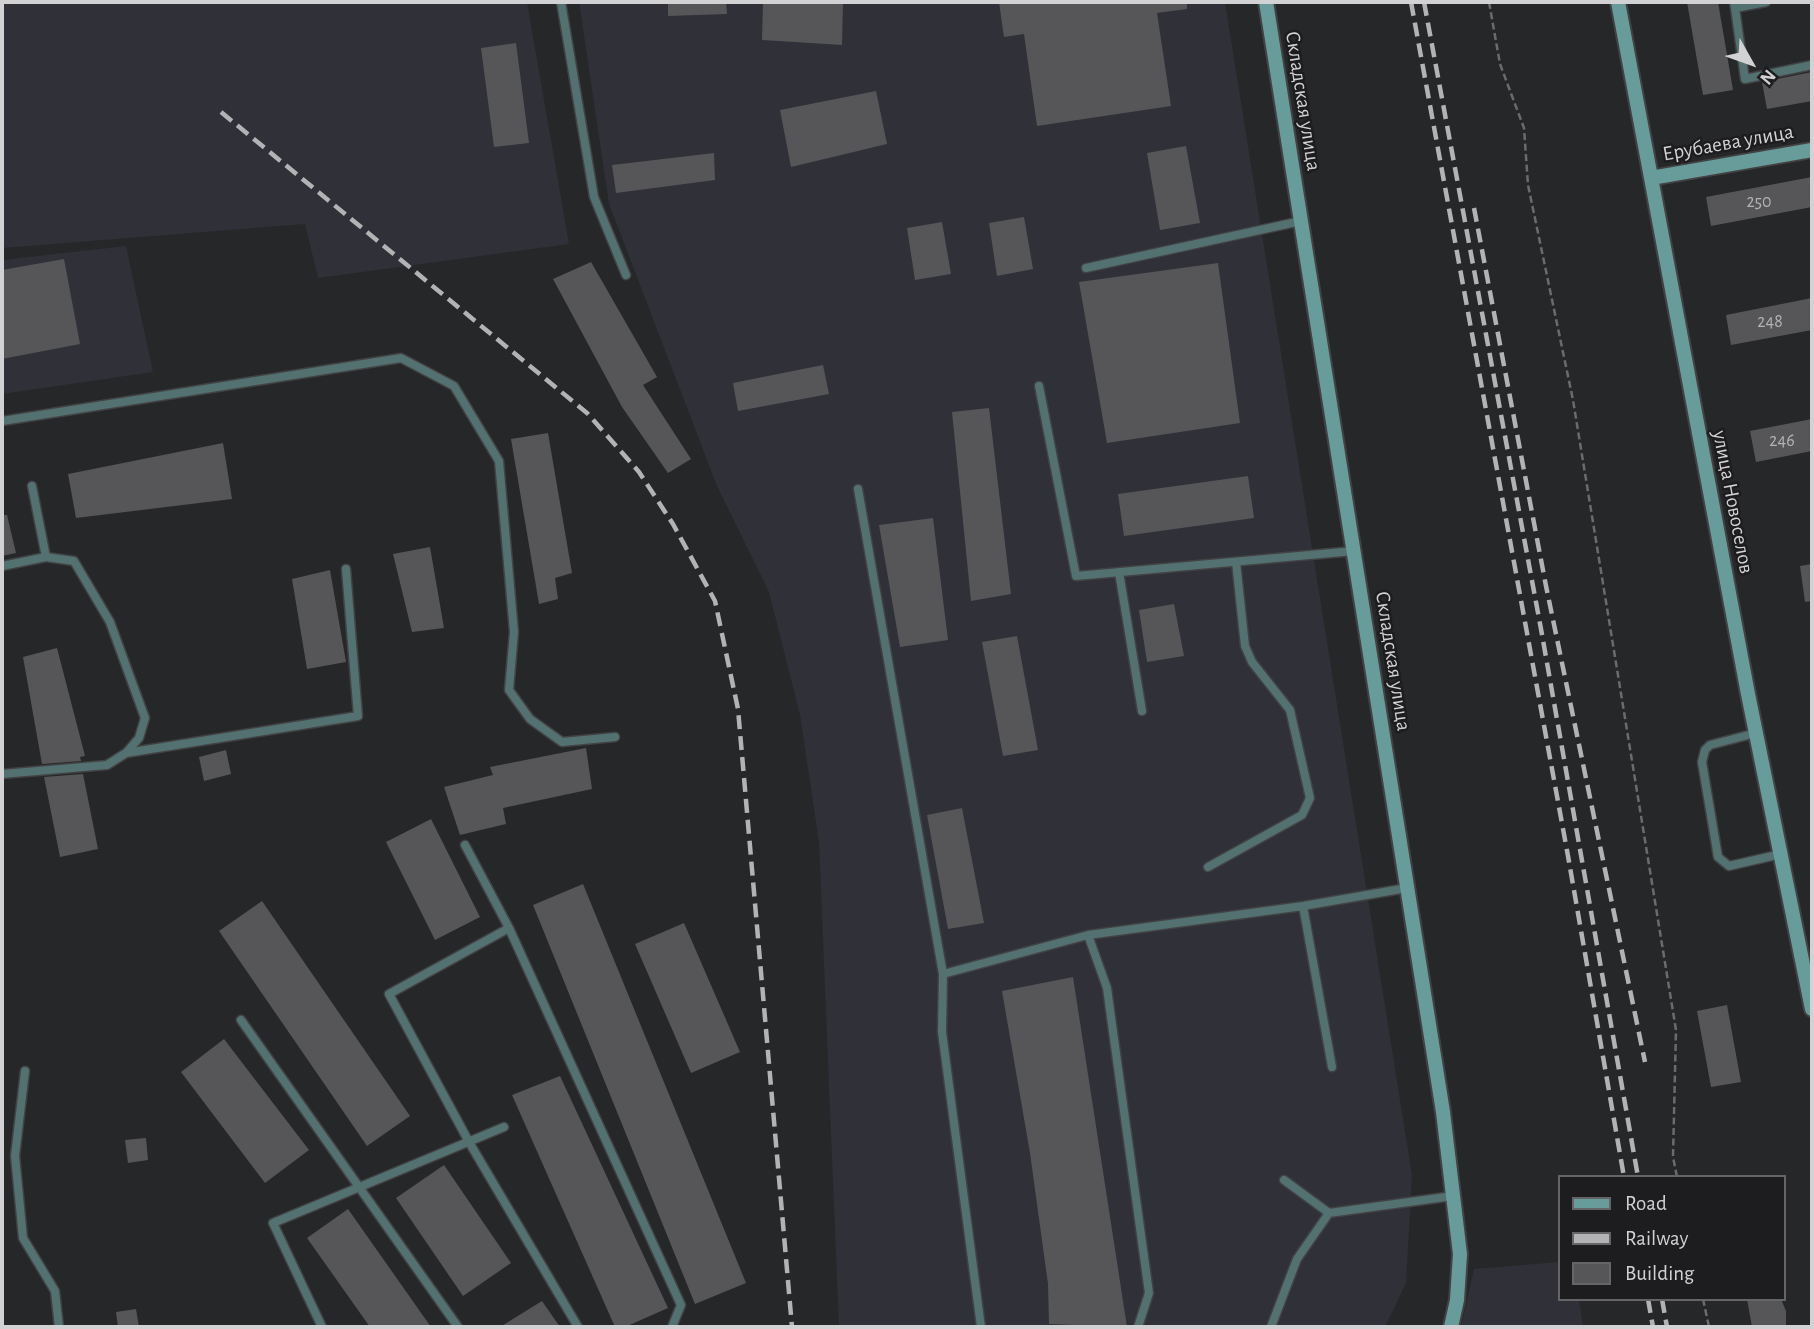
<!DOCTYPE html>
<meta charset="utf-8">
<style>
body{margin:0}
#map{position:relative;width:1814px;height:1329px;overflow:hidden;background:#262729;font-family:"Alegreya Sans",sans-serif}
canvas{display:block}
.frame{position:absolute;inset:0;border:4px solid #d2d2d4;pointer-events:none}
.legend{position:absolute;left:1558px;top:1175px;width:228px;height:126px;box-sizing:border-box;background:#1d1d1f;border:2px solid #656567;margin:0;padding:9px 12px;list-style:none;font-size:21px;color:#d2d2d4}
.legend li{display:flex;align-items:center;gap:14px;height:35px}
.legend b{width:35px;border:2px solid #656567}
.north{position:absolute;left:1716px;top:28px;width:70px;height:70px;-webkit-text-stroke:5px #1d1d1f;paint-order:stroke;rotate:130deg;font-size:19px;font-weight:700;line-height:28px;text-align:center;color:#d2d2d4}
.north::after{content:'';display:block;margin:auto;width:24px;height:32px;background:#d2d2d4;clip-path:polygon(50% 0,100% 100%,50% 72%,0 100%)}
</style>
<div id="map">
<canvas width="1814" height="1329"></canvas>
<div class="frame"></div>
<ul class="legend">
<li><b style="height:9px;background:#689c9a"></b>Road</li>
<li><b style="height:9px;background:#b3b3b5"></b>Railway</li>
<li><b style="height:19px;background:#565659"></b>Building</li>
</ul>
<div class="north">N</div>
</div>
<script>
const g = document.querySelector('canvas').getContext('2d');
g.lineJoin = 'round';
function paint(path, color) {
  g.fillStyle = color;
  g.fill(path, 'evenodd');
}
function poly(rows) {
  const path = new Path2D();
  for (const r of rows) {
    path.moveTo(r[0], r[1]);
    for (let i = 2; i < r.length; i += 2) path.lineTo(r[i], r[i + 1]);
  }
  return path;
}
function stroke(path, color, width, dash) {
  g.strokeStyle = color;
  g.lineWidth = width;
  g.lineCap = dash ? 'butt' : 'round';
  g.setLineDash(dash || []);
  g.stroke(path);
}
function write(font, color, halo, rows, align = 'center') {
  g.font = font + ' "Alegreya Sans",sans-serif';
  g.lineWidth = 5;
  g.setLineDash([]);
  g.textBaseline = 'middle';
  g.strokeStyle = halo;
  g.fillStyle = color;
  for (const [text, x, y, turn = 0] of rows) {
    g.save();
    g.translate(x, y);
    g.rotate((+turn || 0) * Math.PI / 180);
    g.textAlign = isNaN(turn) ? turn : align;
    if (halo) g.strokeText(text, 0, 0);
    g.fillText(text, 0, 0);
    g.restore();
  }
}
const built = poly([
 [2,2,527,2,569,244,318,278,305,224,2,248],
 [579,2,1225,2,1412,1175,1406,1283,1385,1327,839,1327,819,842,800,715,769,592,717,486,609,204],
 [126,246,153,372,2,394,2,260],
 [1560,1262,1560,1299,1579,1299,1583,1327,1461,1327,1474,1269]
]);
const building = poly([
 [668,2,726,2,727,14,668,16],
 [763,2,843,2,842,45,762,40],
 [999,2,1187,2,1187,9,1157,13,1171,106,1037,126,1024,34,1004,37],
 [1687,2,1718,2,1733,90,1703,95],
 [516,43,529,143,494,147,481,48],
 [1812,72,1812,101,1767,109,1762,82],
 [876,91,887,144,791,167,780,110],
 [1186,146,1200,223,1160,230,1147,153],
 [714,153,715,180,616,193,612,165],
 [1812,177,1812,207,1711,226,1706,197],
 [1024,217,1033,269,997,276,989,223],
 [942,222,951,274,915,280,907,228],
 [64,259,80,344,2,359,2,270],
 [591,262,657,377,643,385,691,459,668,473,622,407,553,279],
 [1218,263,1240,423,1107,443,1079,282],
 [1812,298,1812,330,1731,345,1726,315],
 [823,365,829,394,738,411,733,383],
 [989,408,1011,594,971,601,952,412],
 [1812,419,1812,451,1756,462,1750,431],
 [548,433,572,573,555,578,558,599,539,604,511,439],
 [223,443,232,499,76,518,68,474],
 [1248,476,1254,518,1124,536,1118,494],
 [2,515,7,515,16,553,2,556],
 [933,518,948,640,900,647,879,525],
 [430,547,444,628,412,632,393,554],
 [1812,564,1812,601,1805,602,1800,566],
 [330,570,346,662,307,669,292,579],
 [1174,604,1184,656,1147,662,1139,610],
 [1017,636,1038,750,1003,756,982,642],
 [57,648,85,756,80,757,81,761,42,764,23,657],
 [586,748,592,789,503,808,506,824,460,835,444,787,493,775,490,767],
 [226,750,231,774,204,781,199,757],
 [83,774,98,849,60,857,44,777],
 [962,808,984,923,948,929,927,815],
 [431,819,480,917,435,940,386,842],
 [583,884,746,1283,695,1304,533,905],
 [262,901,410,1116,367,1146,219,931],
 [684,923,740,1052,691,1073,635,944],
 [1073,977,1127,1327,1049,1324,1048,1284,1030,1153,1002,991],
 [1727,1005,1741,1082,1711,1087,1697,1011],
 [224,1039,309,1150,265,1183,181,1072],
 [560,1076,668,1308,625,1327,615,1327,512,1095],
 [146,1138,148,1160,128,1163,125,1140],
 [444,1165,511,1263,463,1296,396,1198],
 [348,1209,431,1327,370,1327,307,1238],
 [1747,1299,1781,1299,1786,1311,1786,1327,1752,1327],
 [542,1301,560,1327,500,1327],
 [136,1309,139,1327,118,1327,116,1312]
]);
const path = poly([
 [1489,2,1500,64,1524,128,1528,185,1573,400,1676,1030,1673,1157,1677,1177],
 [1703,1299,1709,1327]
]);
const lane = poly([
 [561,2,594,197,626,275],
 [1734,2,1735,8,1766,2],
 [1735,8,1745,79,1812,65],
 [1086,268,1301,221],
 [1039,386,1076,576,1354,551],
 [2,421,401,358,454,386,499,461,514,632,509,690,530,719,562,742,615,737],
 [32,486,46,557],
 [858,489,943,974],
 [2,566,46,557,74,561,110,622,145,718,139,738,126,753,107,765,2,774],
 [1119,572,1142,711],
 [1756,733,1710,745,1705,750,1702,762,1718,857,1729,866,1781,854],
 [126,753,358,716,346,569],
 [465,845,509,928],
 [1208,867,1302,815,1310,798,1290,710,1252,662,1245,646,1236,562],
 [1303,906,1332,1067],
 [1088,935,1107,988,1149,1293,1138,1327],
 [241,1020,458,1327],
 [25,1071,15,1156,23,1238,55,1291,59,1327],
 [1284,1180,1329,1213],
 [322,1327,273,1223,504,1127],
 [578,1327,469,1142,389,994,509,928,681,1305,672,1327],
 [981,1327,942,1032,943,974,1088,935,1303,906,1407,888],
 [1271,1327,1297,1259,1329,1213,1453,1196]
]);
const secondary = poly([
 [1266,2,1443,1112,1460,1254,1457,1300,1451,1327],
 [1618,2,1748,694,1812,1009],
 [1651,178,1812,150]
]);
const rail = poly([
 [1411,2,1568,856,1624,1177],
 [1424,2,1541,629,1638,1177],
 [221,112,587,413,639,472,673,524,715,601,738,709,792,1327],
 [1474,208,1546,586,1645,1062],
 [1648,1299,1653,1327],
 [1662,1299,1667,1327]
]);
const numberNames = [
 ["250",1759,202],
 ["248",1770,322],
 ["246",1782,441]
];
const streetNames = [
 ["Складская улица",1303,101,81],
 ["Ерубаева улица",1728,143,-10],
 ["улица Новоселов",1733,502,79],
 ["Складская улица",1393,661,81]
];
paint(built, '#2f3038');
paint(building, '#565659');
stroke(lane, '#424244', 11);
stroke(secondary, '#424244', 18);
stroke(path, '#6a6b6d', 2.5, [7, 3.5]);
stroke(lane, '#527170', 8);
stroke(secondary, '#689c9a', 14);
stroke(rail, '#b3b3b5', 4.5, [14, 7]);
write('18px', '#b3b3b5', null, numberNames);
write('21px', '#d2d2d4', '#1d1d1f', streetNames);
</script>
